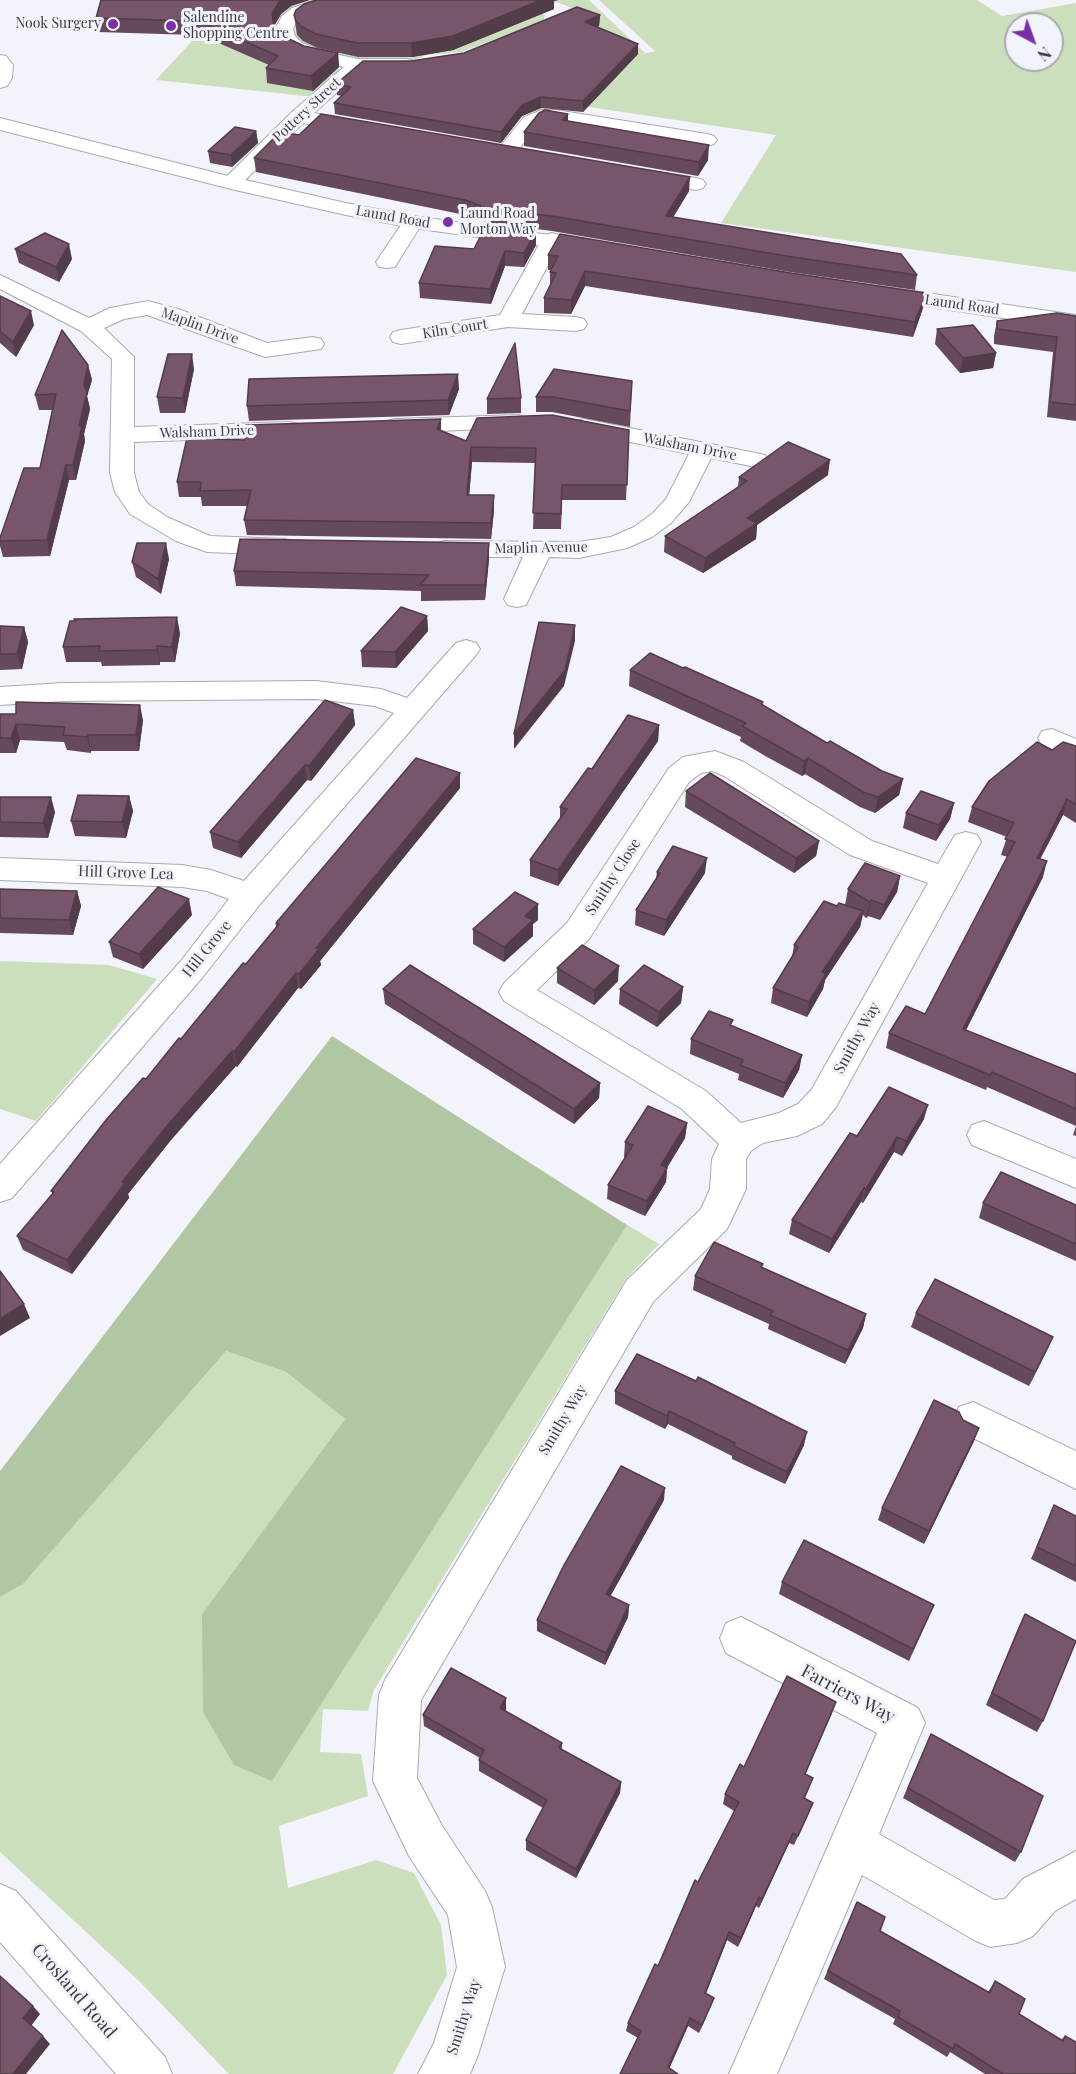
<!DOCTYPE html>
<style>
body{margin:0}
#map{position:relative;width:1076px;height:2074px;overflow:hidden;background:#f3f3fc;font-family:"Playfair Display",serif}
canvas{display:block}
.north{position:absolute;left:1004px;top:12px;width:60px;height:60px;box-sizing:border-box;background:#f3f3fc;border:2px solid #aaaab1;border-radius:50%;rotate:139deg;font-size:16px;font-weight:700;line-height:24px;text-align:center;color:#3c3c40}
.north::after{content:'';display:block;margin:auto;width:21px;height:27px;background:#7a31a3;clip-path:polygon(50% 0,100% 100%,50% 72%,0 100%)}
</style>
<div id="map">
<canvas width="1076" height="2074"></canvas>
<div class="north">N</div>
</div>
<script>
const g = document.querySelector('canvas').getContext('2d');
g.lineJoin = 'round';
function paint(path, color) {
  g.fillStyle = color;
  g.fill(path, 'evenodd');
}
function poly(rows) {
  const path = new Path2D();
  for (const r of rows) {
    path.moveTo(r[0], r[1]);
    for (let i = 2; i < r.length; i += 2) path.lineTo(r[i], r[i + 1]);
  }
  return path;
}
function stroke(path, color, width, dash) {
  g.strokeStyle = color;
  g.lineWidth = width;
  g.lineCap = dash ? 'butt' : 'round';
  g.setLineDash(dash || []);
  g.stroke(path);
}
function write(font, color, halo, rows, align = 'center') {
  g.font = font + ' "Playfair Display",serif';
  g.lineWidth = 6;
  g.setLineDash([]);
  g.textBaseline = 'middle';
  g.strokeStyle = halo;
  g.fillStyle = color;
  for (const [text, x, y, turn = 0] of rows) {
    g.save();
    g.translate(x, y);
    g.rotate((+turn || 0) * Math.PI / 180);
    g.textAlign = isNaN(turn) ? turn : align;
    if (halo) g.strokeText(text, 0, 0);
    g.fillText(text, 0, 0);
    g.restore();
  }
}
const green = poly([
 [230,0,314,0,289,11,275,22,271,34,335,65,340,70,337,74,314,97,156,80],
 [355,0,589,0,645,53,639,55,655,51,599,0,977,0,1002,16,1076,3,1076,272,721,223,776,135,569,104,519,115,434,67,580,11,557,2,537,12,545,15,543,21,461,52,426,55,417,59,366,59,334,55,314,49,302,43,295,34,296,25],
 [1016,24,1052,24,1052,60,1016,60],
 [0,961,109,965,157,979,36,1121,0,1109],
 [624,1223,659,1244,626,1279,374,1690,368,1711,323,1709,320,1752,361,1754,368,1796,279,1826,288,1888,376,1860,414,1873,441,1925,447,1975,393,2074,229,2074,141,1983,0,1852,0,1597,23,1584,226,1351,286,1372,345,1419,202,1614]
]);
const forest = poly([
 [332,1036,627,1225,272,1781,234,1765,203,1712,202,1614,345,1419,286,1372,226,1351,23,1584,0,1597,0,1471]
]);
const street = poly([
 [317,0,344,0,341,4,304,16,296,23,293,29,295,36,302,43,334,54,358,59,406,59,412,60,415,64,412,68,406,69,363,69,314,113,366,123,369,127,366,131,359,133,303,123,238,187,224,187,221,183,224,179,292,112,344,67,324,63,290,51,277,38,275,29,282,16,292,8,317,0],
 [542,110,556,110,707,134,714,136,717,140,714,144,707,146,545,122,538,125,513,156,499,156,496,152,524,117,542,110],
 [646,170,696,178,703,180,706,184,703,188,696,190,639,180,636,176,639,172,646,170],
 [413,216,420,218,423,222,398,262,395,267,387,268,379,267,376,262,403,222,406,218,413,216],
 [552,233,559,235,562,239,522,314,576,317,584,319,587,324,584,329,576,331,508,327,401,344,393,342,390,337,393,332,401,330,500,315,542,239,545,235,552,233],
 [0,275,89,318,110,308,148,301,181,310,267,343,313,337,321,339,324,344,321,349,265,357,147,315,124,319,104,328,134,357,134,427,290,422,298,424,302,429,298,434,290,436,134,442,134,473,139,492,148,504,167,517,210,536,285,539,294,542,298,547,294,552,285,555,207,552,176,541,130,514,115,492,110,473,112,359,81,331,0,289,0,275],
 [518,415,526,417,530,422,526,427,395,433,387,431,383,426,387,421,395,419,518,415],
 [584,419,756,453,765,455,768,460,765,465,756,467,711,458,689,502,671,523,652,537,627,548,579,558,549,557,526,605,517,607,508,605,504,599,523,557,444,557,435,554,431,549,435,544,444,541,579,542,611,537,634,527,653,513,666,499,689,454,576,431,572,426,576,421,584,419],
 [466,640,476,643,480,649,476,655,261,903,202,978,12,1198,0,1202,0,1164,180,962,229,899,207,891,182,887,0,880,0,858,182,865,211,870,244,881,394,713,375,706,316,699,63,701,0,705,0,687,63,683,316,681,381,689,407,698,456,643,466,640],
 [1052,729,1076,739,1076,762,1066,759,1042,745,1038,738,1042,731,1052,729],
 [715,751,744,762,872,841,938,864,955,835,966,832,977,835,981,842,836,1107,822,1124,797,1136,763,1143,751,1151,746,1159,746,1189,727,1229,653,1302,421,1700,417,1778,441,1824,485,1891,492,1907,505,1967,478,2055,470,2074,418,2074,434,2043,457,1967,448,1915,409,1856,373,1781,379,1695,385,1680,627,1280,701,1209,710,1189,712,1159,719,1144,682,1109,504,1001,499,992,504,983,567,923,669,768,683,757,715,751],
 [712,771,724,776,850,855,928,883,812,1089,798,1104,779,1113,741,1123,706,1091,537,990,589,939,689,782,701,773,712,771],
 [984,1121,1076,1159,1076,1188,972,1145,967,1135,972,1125,984,1121],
 [973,1402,1076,1451,1076,1489,959,1431,954,1419,959,1407,973,1402],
 [741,1617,918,1708,925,1723,879,1834,994,1900,1005,1899,1023,1879,1076,1851,1076,1899,1055,1911,1033,1936,1017,1943,990,1947,974,1940,862,1875,777,2074,729,2074,877,1733,726,1653,720,1638,726,1623,741,1617]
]);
const secondary = poly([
 [0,55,6,56,13,65,12,78,7,86,0,88,0,55],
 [0,118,232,177,346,203,413,216,600,242,607,244,611,248,607,252,600,254,413,228,346,215,231,189,0,130,0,118],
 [879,286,1076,315,1076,329,871,298,868,293,871,288,879,286],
 [0,1884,16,1891,165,2057,172,2074,116,2074,0,1942,0,1884]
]);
const wall = poly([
 [316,0,558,0,554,1,554,9,453,50,412,57,358,57,318,48,303,41,297,35,294,15],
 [291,6,281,14,274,26,287,38,304,46,338,53,339,67,313,91,267,83,266,68,269,65,196,33,194,35,98,32,96,18],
 [600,15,599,26,597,27,638,44,638,54,583,112,541,108,522,116,501,143,335,114,334,103,342,96,337,95,336,84,411,61,464,53],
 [568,121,708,160,698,176,524,146,524,132],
 [256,131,258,143,232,167,210,163,208,151],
 [254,158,689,191,673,217,917,275,915,290,790,272,552,231,489,223,465,215,256,172],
 [536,231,536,245,524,267,505,266,491,304,420,298,419,283,474,249],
 [15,249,72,259,59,282,19,263],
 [548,255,791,273,926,293,923,308,913,337,585,286,571,314,544,313,544,298,550,285,550,272,551,270,548,270],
 [0,296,34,325,16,357,0,343],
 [1076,316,1076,421,1047,417,1053,352,994,344,994,336,997,321],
 [937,329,996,353,993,368,960,373,935,344],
 [88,365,92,380,87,396,90,409,84,434,85,441,76,480,69,480,50,556,3,557,0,546,0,538,40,468,52,410,39,410,35,395],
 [194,369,185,413,160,413,157,397],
 [632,381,630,427,552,412,536,412,536,397],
 [459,389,449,415,249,421,247,406],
 [521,398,521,413,487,414,487,399],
 [441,430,466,441,629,430,626,500,562,500,561,529,533,529,535,463,472,462,469,495,494,495,494,510,491,539,247,535,244,520,248,506,202,506,201,497,179,497,177,482,245,440],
 [828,475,757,525,756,539,703,573,664,552,665,536,738,487,739,477],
 [169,559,161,594,136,577,132,562],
 [489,559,485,600,421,601,421,591,236,586,234,571],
 [427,616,428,631,396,668,362,667,361,651],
 [74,619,180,633,175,662,160,662,160,665,102,666,101,662,66,662,63,647,74,621],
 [0,626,24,627,28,642,22,669,0,670],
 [683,668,763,702,762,705,827,743,882,771,903,779,899,795,875,813,860,807,805,774,802,776,767,757,740,741,741,737,629,686,630,670],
 [353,710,355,725,311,781,307,780,241,858,213,848,210,832],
 [0,714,143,720,139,751,91,751,91,753,67,750,64,742,20,740,16,753,0,753],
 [659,725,658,741,558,886,530,876,530,860,560,819,560,807,592,769],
 [1076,746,1076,823,1063,815,1040,859,1043,877,966,1030,1076,1074,1076,1136,1073,1135,1076,1126,987,1087,986,1090,886,1048,889,1033,925,1014,1008,857,1001,855,1007,837,968,822,972,807,1052,750],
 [460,788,320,961,321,965,301,989,298,988,237,1067,236,1066,171,1140,128,1194,129,1198,72,1274,23,1250,17,1236,53,1194,51,1191,146,1079,181,1039,246,964,276,927,276,923],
 [686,791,819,841,816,856,794,873,685,807],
 [129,796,133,811,126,838,75,836,71,821],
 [0,797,55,812,48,838,0,837],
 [954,803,950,819,936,841,903,828,906,813],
 [657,872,705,873,664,936,635,925,636,910,656,878],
 [900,876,897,892,880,920,868,916,866,918,863,915,860,927,825,980,823,989,807,1017,771,1003,773,988,792,957,794,945,837,906,845,905,848,889],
 [0,889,77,891,81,906,73,935,0,933],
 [192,915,143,969,113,957,109,942],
 [538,920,533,924,533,936,504,962,473,944,473,929],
 [557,968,618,981,594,1005,557,983],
 [683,987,681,1003,657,1027,619,1004,620,989],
 [383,989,600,1083,599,1098,574,1124,385,1004],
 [732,1026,802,1055,799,1070,783,1098,738,1080,739,1074,690,1054,691,1039],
 [924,1119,902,1156,894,1152,863,1203,861,1202,829,1253,789,1234,792,1220,857,1136],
 [687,1123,685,1138,667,1168,666,1182,645,1216,607,1199,608,1185,625,1157,624,1157,625,1142],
 [983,1203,1076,1205,1076,1261,979,1218],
 [762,1268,866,1314,863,1328,845,1364,768,1329,769,1324,693,1290,695,1276],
 [916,1313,1053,1337,1047,1350,1029,1386,911,1327],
 [615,1391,804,1445,785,1484,732,1459,732,1456,668,1424,665,1429,615,1404],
 [979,1428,974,1441,924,1544,878,1520,882,1508],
 [664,1500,610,1596,629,1605,628,1617,605,1665,537,1631,537,1620],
 [1054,1505,1076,1516,1076,1582,1031,1559],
 [782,1582,929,1617,909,1661,779,1594],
 [1025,1614,1043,1721,1037,1732,986,1705,1019,1626],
 [506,1698,505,1711,562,1743,562,1750,621,1782,620,1793,576,1878,526,1850,526,1840,543,1808,479,1771,479,1760,480,1758,424,1726,423,1715],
 [832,1713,805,1774,813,1778,805,1798,809,1813,794,1845,789,1843,759,1908,756,1906,738,1947,727,1940,706,1993,714,1998,699,2033,688,2026,669,2068,620,2074,638,2038,626,2031,628,2023,658,1966,734,1811,723,1804,725,1794,744,1767],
 [931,1734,1021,1852,1015,1862,903,1798],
 [857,1902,880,1931,988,1992,995,1981,1019,2014,1061,2040,1065,2036,1076,2074,985,2074,950,2052,947,2057,893,2024,895,2019,824,1979]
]);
const shadedWall = poly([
 [280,0,310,0,291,6,281,14,273,28,272,14],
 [541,0,558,0,554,1,554,9,453,50,412,57,411,43],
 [600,15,599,26,585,32,585,22],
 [194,19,196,33,194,35,192,21],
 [638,44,638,54,583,112,583,101],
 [338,53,339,67,313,91,311,76],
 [541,97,541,108,522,116,501,143,501,132,522,105],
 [568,114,568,128,562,120],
 [256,131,258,143,232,167,231,155],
 [709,145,708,160,698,176,699,162],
 [690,177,689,191,665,231,666,216],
 [536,231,536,245,524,267,524,253],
 [69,244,72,259,59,282,56,267],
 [505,251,505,266,491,304,490,289],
 [585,271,585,286,571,314,571,300],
 [926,293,923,308,913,337,915,322],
 [31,311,34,325,16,357,13,342],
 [996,353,993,368,960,373,963,358],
 [192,354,194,369,185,413,183,398],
 [88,365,92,380,87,396,90,409,84,434,85,441,76,480,73,465,79,426,84,384],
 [458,374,459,389,449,415,448,400],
 [441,419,441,434,437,429],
 [471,447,472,462,468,510,467,495],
 [830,460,828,475,757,525,756,539,703,573,705,558,747,518],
 [66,465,69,480,50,556,47,540],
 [494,495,494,510,491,539,491,523],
 [166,543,169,559,161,594,158,579],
 [489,543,489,559,485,600,485,585],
 [427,616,428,631,396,668,395,652],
 [177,617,180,633,175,662,172,647],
 [575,625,575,641,564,686,514,749,514,734],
 [24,627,28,642,22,669,17,654],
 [157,646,160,662,160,665,157,650],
 [140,705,143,720,139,751,136,735],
 [353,710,355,725,311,781,309,766],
 [16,724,20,740,16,753,11,738],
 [659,725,658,741,558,886,558,870],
 [88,735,91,751,91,753,87,737],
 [808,758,805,774,802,776,804,761],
 [305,765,307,780,241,858,238,842],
 [460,773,460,788,320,961,321,965,301,989,299,974,316,948],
 [903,779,899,795,875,813,878,797],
 [129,796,133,811,126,838,122,822],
 [51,797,55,812,48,838,43,823],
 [1067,799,1063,815,1033,873,1037,858],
 [954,803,950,819,936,841,939,825],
 [819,841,816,856,794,873,796,858],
 [707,858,705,873,664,936,666,920],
 [1047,861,1043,877,959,1044,963,1029],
 [900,876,897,892,880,920,884,905],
 [77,891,81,906,73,935,69,920],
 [189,899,192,915,143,969,139,954],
 [871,900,868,916,866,918,870,902],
 [538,904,538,920,533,924,533,936,504,962,504,947,525,916],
 [863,911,860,927,825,980,823,989,807,1017,809,1002,822,972],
 [619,966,618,981,594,1005,594,990],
 [296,973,298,988,237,1067,234,1052],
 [683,987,681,1003,657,1027,659,1012],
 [232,1051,236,1066,171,1140,128,1194,129,1198,72,1274,67,1260,122,1182,167,1126],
 [802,1055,799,1070,783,1098,785,1083],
 [600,1083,599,1098,574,1124,574,1109],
 [928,1105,924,1119,902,1156,906,1141],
 [687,1123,685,1138,659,1180,661,1165],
 [897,1137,894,1152,863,1203,866,1189],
 [667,1168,666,1182,645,1216,647,1201],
 [864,1188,861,1202,829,1253,832,1239],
 [24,1304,30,1318,0,1336,0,1319],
 [866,1314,863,1328,845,1364,848,1350],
 [1053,1337,1047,1350,1029,1386,1035,1372],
 [669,1411,668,1424,665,1429,667,1416],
 [979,1428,974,1441,924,1544,929,1531],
 [807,1432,804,1445,785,1484,787,1472],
 [665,1488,664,1500,605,1606,606,1594],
 [629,1605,628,1617,605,1665,606,1653],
 [506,1698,506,1710,501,1719,500,1708],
 [836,1702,832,1713,801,1784,805,1774],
 [621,1782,620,1793,576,1878,576,1869],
 [793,1833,789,1843,759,1908,762,1899],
 [759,1897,756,1906,738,1947,741,1938],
 [729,1932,727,1940,703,2001,705,1993],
 [714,1998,711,2006,699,2033,702,2025],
 [33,2006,40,2014,31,2026,23,2018],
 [690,2018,688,2026,667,2074,668,2067],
 [43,2036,50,2044,26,2074,13,2074]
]);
const building = poly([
 [101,0,280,0,272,14,274,26,287,38,304,46,338,53,311,76,266,68,278,56,194,19,192,21,96,18,101,0],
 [316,0,541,0,453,36,411,43,357,43,316,34,302,27,296,21,294,15,296,10,304,4,316,0],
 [577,7,600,15,585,22,638,44,583,101,541,97,522,105,501,132,334,103,351,87,336,84,363,61,411,61,464,53,577,7],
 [545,110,568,114,562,120,709,145,699,162,524,132,539,113,545,110],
 [321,114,690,177,666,216,901,254,917,275,792,257,552,216,489,209,465,200,254,158,280,132,299,135,321,114],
 [235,127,256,131,231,155,208,151,235,127],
 [486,225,536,231,524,253,505,251,490,289,419,283,435,246,474,249,486,225],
 [45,233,69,244,56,267,15,249,45,233],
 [560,234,791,273,926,293,915,322,585,271,571,300,544,298,556,273,550,272,558,256,548,255,560,234],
 [0,296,31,311,13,342,0,331,0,296],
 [1057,313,1076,316,1076,405,1050,402,1057,337,997,329,997,321,1057,313],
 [973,325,996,353,963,358,937,329,973,325],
 [62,330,88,365,84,384,87,393,79,426,82,426,73,465,66,465,47,540,0,541,0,538,24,468,40,468,56,394,35,395,62,330],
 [515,343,521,398,487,399,515,343],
 [168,354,192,354,183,398,157,397,168,354],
 [554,369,632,381,630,411,553,397,536,397,554,369],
 [458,374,448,400,247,406,249,379,458,374],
 [552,415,629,430,627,485,562,485,561,514,533,513,536,448,471,447,467,495,494,495,491,523,244,520,251,490,200,491,201,482,177,482,187,438,245,440,246,425,441,419,437,429,466,441,477,418,552,415],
 [788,442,830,460,747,518,757,523,705,558,665,536,747,481,739,477,788,442],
 [240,539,489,543,485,585,420,585,429,575,234,571,240,539],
 [137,543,166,543,158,579,132,562,137,543],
 [401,607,427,616,395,652,361,651,401,607],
 [177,617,172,647,157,646,157,650,99,651,100,646,63,647,70,621,76,621,74,619,177,617],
 [539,622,575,625,565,670,514,734,539,622],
 [0,626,24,627,17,654,0,654,0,626],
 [650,653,683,668,685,667,763,702,761,704,827,743,830,741,882,771,903,779,878,797,863,792,808,758,804,761,742,726,746,723,630,670,650,653],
 [325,700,353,710,309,766,305,765,238,842,210,832,325,700],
 [16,702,140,705,136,735,88,735,87,737,63,735,65,727,16,724,11,738,0,738,0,714,16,714,16,702],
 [628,715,659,725,558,870,530,860,567,809,560,807,588,768,592,769,628,715],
 [1037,742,1052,750,1063,742,1076,746,1076,805,1067,799,1037,858,1047,861,963,1029,1076,1074,1076,1109,992,1072,990,1075,889,1033,906,1006,925,1014,1015,842,1005,839,1014,823,972,807,989,781,1037,742],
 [416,758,460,773,316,948,319,949,299,974,296,973,234,1052,232,1051,167,1126,122,1182,125,1183,67,1260,17,1236,54,1192,51,1191,106,1120,143,1078,146,1079,179,1038,181,1039,243,963,246,964,279,924,276,923,416,758],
 [710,773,819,841,796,858,686,791,710,773],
 [921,791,954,803,939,825,906,813,921,791],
 [78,795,129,796,122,822,71,821,78,795],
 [0,797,51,797,43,823,0,822,0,797],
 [673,846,707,858,666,920,636,910,660,873,657,872,673,846],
 [865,863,900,876,884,905,871,900,870,902,848,889,865,863],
 [158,887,189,899,139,954,109,942,158,887],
 [0,889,77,891,69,920,0,918,0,889],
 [515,892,538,904,525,916,533,920,504,947,473,929,515,892],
 [824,901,837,906,839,903,863,911,822,972,826,974,809,1002,773,988,798,947,794,945,824,901],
 [582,945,619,966,594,990,557,968,582,945],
 [410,965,600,1083,574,1109,383,989,410,965],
 [644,965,683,987,659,1012,620,989,644,965],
 [709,1011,733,1020,730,1025,802,1055,785,1083,740,1065,743,1060,691,1039,709,1011],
 [889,1087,928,1105,906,1141,897,1137,866,1189,864,1188,832,1239,792,1220,850,1133,857,1136,889,1087],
 [648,1106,687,1123,661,1165,667,1168,647,1201,608,1185,633,1145,625,1142,648,1106],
 [1001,1172,1076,1205,1076,1244,983,1203,1001,1172],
 [714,1242,763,1264,761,1267,866,1314,848,1350,770,1315,773,1311,695,1276,714,1242],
 [0,1271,24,1304,0,1319,0,1271],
 [935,1279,1053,1337,1035,1372,916,1313,935,1279],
 [637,1354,696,1381,698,1377,807,1432,787,1472,734,1446,735,1443,669,1411,667,1416,615,1391,637,1354],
 [934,1400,959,1412,963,1420,979,1428,929,1531,882,1508,934,1400],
 [621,1466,665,1488,606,1594,629,1605,606,1653,537,1620,564,1565,621,1466],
 [1054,1505,1076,1516,1076,1566,1037,1547,1054,1505],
 [804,1540,934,1605,913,1649,782,1582,804,1540],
 [1025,1614,1076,1641,1043,1721,992,1693,1025,1614],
 [451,1668,506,1698,500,1708,562,1743,559,1748,621,1782,576,1869,526,1840,547,1800,479,1760,484,1750,423,1715,451,1668],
 [787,1676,836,1702,805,1774,813,1778,804,1798,813,1803,798,1836,793,1833,762,1899,759,1897,741,1938,729,1932,705,1993,714,1998,702,2025,690,2018,668,2067,678,2074,620,2074,641,2031,628,2023,655,1964,658,1966,695,1880,698,1882,739,1802,725,1794,740,1764,744,1767,787,1676],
 [931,1734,1043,1796,1021,1852,908,1788,931,1734],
 [857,1902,885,1917,880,1931,990,1993,995,1981,1025,1999,1019,2014,1063,2041,1065,2036,1076,2042,1076,2074,1003,2074,955,2044,953,2049,898,2017,900,2011,828,1971,857,1902],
 [0,1976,33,2006,23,2018,43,2036,13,2074,0,2074,0,1976]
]);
const markers = [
 [113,24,6,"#7a31a3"],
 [171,26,6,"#7a31a3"],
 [448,222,6,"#7a31a3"]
];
const farPoinames = [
 ["Salendine",183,18],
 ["Shopping Centre",183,34],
 ["Nook Surgery",101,24,"right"],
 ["Laund Road",460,214],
 ["Morton Way",460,230]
];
const farStreetnames = [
 ["Pottery Street",307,110,-43],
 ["Laund Road",393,217,10],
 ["Laund Road",962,305,8],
 ["Maplin Drive",200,326,20],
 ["Kiln Court",455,329,-9],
 ["Walsham Drive",207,432,-2],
 ["Walsham Drive",690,447,11],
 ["Maplin Avenue",541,548,-1]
];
const streetNames = [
 ["Hill Grove Lea",126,873,2],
 ["Smithy Close",613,877,-57],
 ["Hill Grove",207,949,-51],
 ["Smithy Way",857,1038,-61],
 ["Smithy Way",563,1420,-59],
 ["Smithy Way",464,2017,-72]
];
const nearStreetnames = [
 ["Farriers Way",848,1694,28],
 ["Crosland Road",74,1991,49]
];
paint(green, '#cbdfbc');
paint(forest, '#b1c6a2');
stroke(street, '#aaa9b2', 2);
stroke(secondary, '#aaa9b2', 2);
paint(street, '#fff');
paint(secondary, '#fff');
paint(wall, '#66495b');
paint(shadedWall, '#533c4a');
paint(building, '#77556a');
stroke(building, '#533c4a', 1.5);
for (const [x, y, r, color] of markers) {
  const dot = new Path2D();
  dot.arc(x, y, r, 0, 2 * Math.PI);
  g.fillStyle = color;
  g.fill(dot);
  stroke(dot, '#f3f3fc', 2);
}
write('14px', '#3c3c40', '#f3f3fc', farPoinames, 'left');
write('14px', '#3c3c40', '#f3f3fc', farStreetnames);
write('15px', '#3c3c40', '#f3f3fc', streetNames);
write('18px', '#3c3c40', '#f3f3fc', nearStreetnames);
</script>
